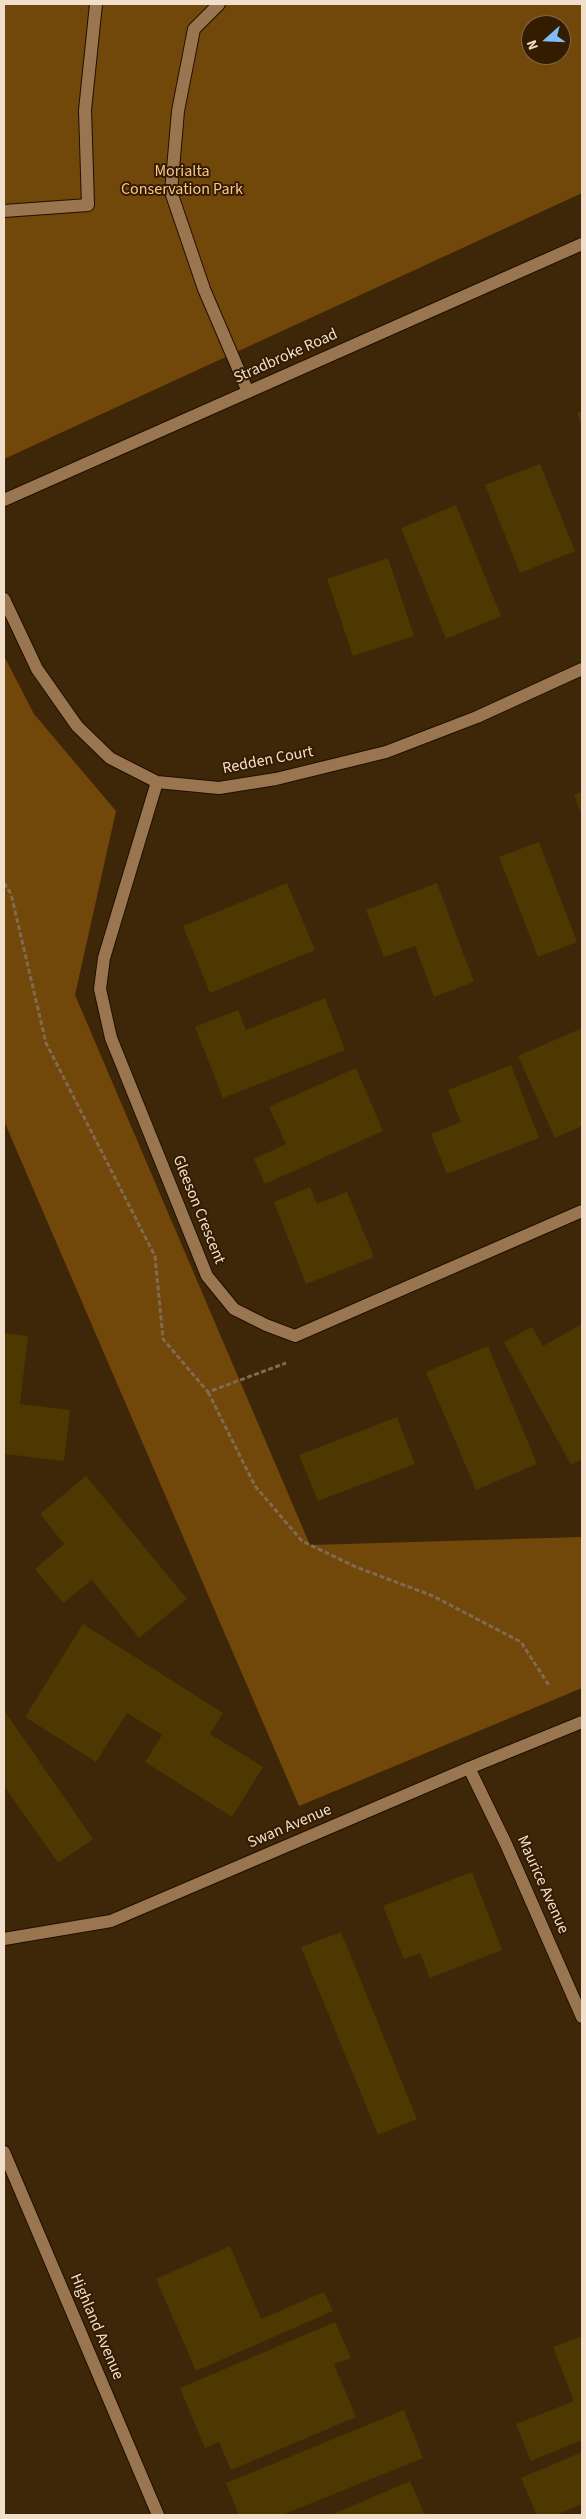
<!DOCTYPE html>
<style>
body{margin:0}
#map{position:relative;width:586px;height:2519px;overflow:hidden;background:#3e2609;font-family:"Source Sans 3",sans-serif}
canvas{display:block}
.frame{position:absolute;inset:0;border:5px solid #f2dfcb;pointer-events:none}
.north{position:absolute;left:521px;top:15px;width:50px;height:50px;box-sizing:border-box;background:#331c00;border:1px solid #7f6a51;border-radius:50%;rotate:250deg;font-size:14px;font-weight:700;line-height:20px;text-align:center;color:#f2dfcb}
.north::after{content:'';display:block;margin:auto;width:18px;height:22px;background:#7ebef9;clip-path:polygon(50% 0,100% 100%,50% 72%,0 100%)}
</style>
<div id="map">
<canvas width="586" height="2519"></canvas>
<div class="frame"></div>
<div class="north">N</div>
</div>
<script>
const g = document.querySelector('canvas').getContext('2d');
g.lineJoin = 'round';
function paint(path, color) {
  g.fillStyle = color;
  g.fill(path, 'evenodd');
}
function poly(rows) {
  const path = new Path2D();
  for (const r of rows) {
    path.moveTo(r[0], r[1]);
    for (let i = 2; i < r.length; i += 2) path.lineTo(r[i], r[i + 1]);
  }
  return path;
}
function stroke(path, color, width, dash) {
  g.strokeStyle = color;
  g.lineWidth = width;
  g.lineCap = dash ? 'butt' : 'round';
  g.setLineDash(dash || []);
  g.stroke(path);
}
function write(font, color, halo, rows, align = 'center') {
  g.font = font + ' "Source Sans 3",sans-serif';
  g.lineWidth = 4;
  g.setLineDash([]);
  g.textBaseline = 'middle';
  g.strokeStyle = halo;
  g.fillStyle = color;
  for (const [text, x, y, turn = 0] of rows) {
    g.save();
    g.translate(x, y);
    g.rotate((+turn || 0) * Math.PI / 180);
    g.textAlign = isNaN(turn) ? turn : align;
    if (halo) g.strokeText(text, 0, 0);
    g.fillText(text, 0, 0);
    g.restore();
  }
}
const green = poly([
 [4,4,582,4,582,193,4,459],
 [531,25,561,25,561,55,531,55],
 [4,656,34,714,116,811,75,995,310,1545,582,1537,582,1688,299,1806,4,1121]
]);
const building = poly([
 [582,411,582,426,577,413],
 [540,464,575,551,520,573,485,485],
 [456,505,501,616,446,639,401,528],
 [388,558,414,636,353,656,327,579],
 [582,791,582,816,574,795],
 [539,842,577,942,538,957,499,857],
 [287,883,315,950,210,993,183,926],
 [437,883,474,982,434,997,415,946,384,957,366,910],
 [325,998,345,1050,223,1098,195,1027,238,1010,246,1030],
 [582,1028,582,1126,555,1138,518,1056],
 [511,1065,539,1138,447,1174,431,1134,461,1122,448,1090],
 [356,1068,383,1131,265,1184,254,1159,286,1144,269,1107],
 [310,1187,317,1204,347,1192,374,1257,306,1284,274,1202],
 [582,1324,582,1459,571,1465,504,1342,532,1327,543,1346],
 [4,1333,28,1336,20,1404,70,1410,64,1461,4,1454],
 [488,1346,537,1464,476,1490,426,1372],
 [397,1417,415,1464,318,1501,299,1455],
 [86,1476,187,1599,139,1638,92,1580,63,1603,35,1569,64,1544,40,1514],
 [83,1624,223,1713,210,1734,263,1767,232,1817,145,1762,162,1735,127,1713,96,1762,25,1717],
 [4,1710,93,1839,58,1863,4,1786],
 [472,1872,502,1950,430,1978,420,1953,404,1959,383,1906],
 [341,1932,417,2119,378,2135,301,1947],
 [230,2246,261,2319,324,2292,333,2311,196,2371,156,2279],
 [335,2322,351,2358,334,2364,356,2417,231,2470,219,2442,205,2448,180,2388],
 [582,2336,582,2440,531,2461,516,2424,574,2401,553,2347],
 [404,2410,423,2458,282,2515,239,2515,226,2483],
 [582,2452,582,2504,556,2515,537,2515,521,2478],
 [410,2481,425,2515,331,2515]
]);
const path = poly([
 [4,883,11,894,46,1043,155,1256,163,1339,208,1392,286,1363],
 [208,1392,255,1486,302,1541,356,1567,433,1596,521,1642,550,1687]
]);
const lane = poly([
 [219,4,194,29,178,111,171,192,204,289,248,392],
 [4,211,88,205,85,110,96,4]
]);
const street = poly([
 [4,599,37,669,77,726,110,758,157,782,219,788,276,779,386,752,477,717,582,669],
 [157,782,104,958,100,989,111,1038,207,1276,234,1309,266,1325,295,1336,582,1211],
 [469,1768,506,1844,582,2017],
 [4,1939,111,1921,469,1768,582,1722],
 [4,2152,158,2515]
]);
const secondary = poly([
 [4,500,582,244]
]);
const parkNames = [
 ["Morialta",182,172],
 ["Conservation Park",182,190]
];
const streetNames = [
 ["Stradbroke Road",286,357,-24],
 ["Redden Court",268,761,-11],
 ["Gleeson Crescent",198,1210,68],
 ["Swan Avenue",290,1827,-23],
 ["Maurice Avenue",542,1885,66],
 ["Highland Avenue",96,2327,67]
];
paint(green, '#72470a');
paint(building, '#4c3800');
stroke(lane, '#201000', 14);
stroke(street, '#201000', 14);
stroke(secondary, '#201000', 14);
stroke(path, '#806a50', 3, [5, 2.5]);
stroke(lane, '#997650', 12);
stroke(street, '#997650', 12);
stroke(secondary, '#997650', 12);
write('16px', '#fac790', '#331c00', parkNames);
write('16px', '#f2dfcb', '#331c00', streetNames);
</script>
